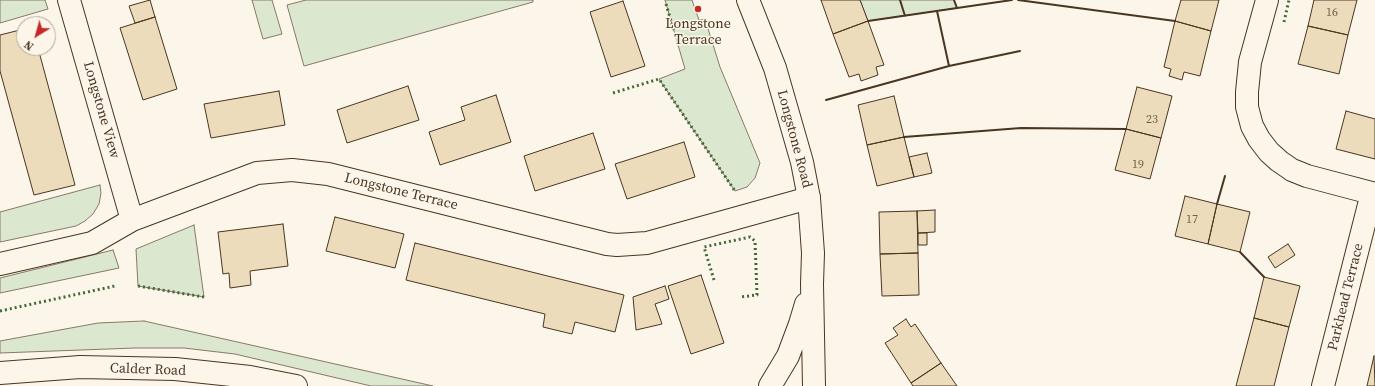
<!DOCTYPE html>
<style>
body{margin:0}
#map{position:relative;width:1375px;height:386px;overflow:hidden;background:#fbf6e9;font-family:"Source Serif 4",serif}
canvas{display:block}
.north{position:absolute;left:16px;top:16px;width:40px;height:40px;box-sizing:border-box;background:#fbf6e9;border:1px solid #b4a999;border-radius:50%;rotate:217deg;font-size:11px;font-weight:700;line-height:16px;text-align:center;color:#4a3520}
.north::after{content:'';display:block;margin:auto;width:14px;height:18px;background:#c62828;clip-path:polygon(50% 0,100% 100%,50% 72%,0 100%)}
</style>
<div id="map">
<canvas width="1375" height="386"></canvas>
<div class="north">N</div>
</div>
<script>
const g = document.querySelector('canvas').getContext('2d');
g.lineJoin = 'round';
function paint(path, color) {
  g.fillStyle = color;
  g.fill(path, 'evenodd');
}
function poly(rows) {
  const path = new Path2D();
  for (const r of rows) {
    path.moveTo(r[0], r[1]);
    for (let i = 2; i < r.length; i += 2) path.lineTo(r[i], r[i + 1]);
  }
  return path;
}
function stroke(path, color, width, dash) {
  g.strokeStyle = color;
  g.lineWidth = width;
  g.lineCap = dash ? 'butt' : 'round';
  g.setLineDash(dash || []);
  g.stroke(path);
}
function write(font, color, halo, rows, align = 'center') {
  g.font = font + ' "Source Serif 4",serif';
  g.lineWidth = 3;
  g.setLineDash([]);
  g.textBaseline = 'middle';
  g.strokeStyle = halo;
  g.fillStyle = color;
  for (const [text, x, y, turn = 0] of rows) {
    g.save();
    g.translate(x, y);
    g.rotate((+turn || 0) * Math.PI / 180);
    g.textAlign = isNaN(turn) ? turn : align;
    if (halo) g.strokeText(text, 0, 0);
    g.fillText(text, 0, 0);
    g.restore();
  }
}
const green = poly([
 [0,0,45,0,48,9,0,23,0,0],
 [252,0,272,0,282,34,263,39,252,0],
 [306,0,533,0,533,2,304,66,287,5,306,0],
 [665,0,692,0,699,20,705,19,720,67,760,163,755,178,747,187,735,191,659,79,685,69,665,0],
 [860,0,954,0,957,8,868,21,860,0],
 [100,185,101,193,99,204,93,214,85,221,76,226,0,242,0,212,100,185],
 [194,225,204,297,138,286,136,249,194,225],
 [113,250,119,268,0,293,0,278,113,250],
 [144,321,433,386,371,386,235,354,184,348,135,348,0,353,0,341,98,323,144,321]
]);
const building = poly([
 [150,0,155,17,135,23,129,6,150,0],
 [821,0,860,0,868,21,833,34,821,0],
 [1181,0,1219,0,1211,31,1175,21,1181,0],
 [1314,0,1357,0,1348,35,1308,26,1314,0],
 [623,1,645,66,611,77,590,12,623,1],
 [155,17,177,89,143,100,120,28,155,17],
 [868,21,884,65,876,67,878,75,861,81,859,74,849,77,833,34,868,21],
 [1175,21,1211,31,1200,76,1184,72,1182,80,1169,76,1171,69,1164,67,1175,21],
 [1308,26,1348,35,1339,74,1298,64,1308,26],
 [24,29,24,48,38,48,75,185,34,195,0,71,0,35,24,29],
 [408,86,419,120,347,143,337,110,408,86],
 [1137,87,1172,96,1161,138,1126,129,1137,87],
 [279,91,285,125,211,138,204,104,279,91],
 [496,95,511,142,440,165,429,132,465,120,461,107,496,95],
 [894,96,904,137,867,145,858,105,894,96],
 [1346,111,1375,119,1375,159,1336,149,1346,111],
 [1126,129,1161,138,1150,179,1115,170,1126,129],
 [593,133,605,169,535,191,524,156,593,133],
 [904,137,914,177,877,186,867,145,904,137],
 [684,142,695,177,627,199,615,164,684,142],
 [927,153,932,173,914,177,909,157,927,153],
 [1185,196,1217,204,1208,244,1175,236,1185,196],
 [1217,204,1250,212,1240,252,1208,244,1217,204],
 [935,210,935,232,918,233,917,211,935,210],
 [917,211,918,253,880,254,879,212,917,211],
 [335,217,404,234,395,268,326,251,335,217],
 [283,224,288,266,250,271,251,285,230,288,229,273,223,274,218,232,283,224],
 [918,233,927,233,927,245,918,245,918,233],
 [415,243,624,295,615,332,575,322,572,334,543,327,545,314,406,280,415,243],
 [1288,244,1295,255,1275,268,1268,257,1288,244],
 [918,253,919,295,882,296,880,254,918,253],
 [701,275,724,343,691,354,668,286,701,275],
 [1264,277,1300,286,1289,327,1254,318,1264,277],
 [665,286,669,299,655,304,662,324,636,330,633,297,665,286],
 [1254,318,1289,327,1274,386,1236,386,1254,318],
 [906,319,911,327,915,324,941,363,911,383,885,343,898,335,893,328,906,319],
 [1374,356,1375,386,1367,386,1374,356],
 [941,363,957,386,913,386,911,383,941,363]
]);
const street = poly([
 [69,0,132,220],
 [1267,0,1250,62,1247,92,1247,107,1252,126,1259,139,1269,152,1279,161,1292,170,1307,176,1375,194],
 [0,264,92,243,132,220,257,173,292,170,328,174,607,244,617,245,647,243,809,198],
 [1323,386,1372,193]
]);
const secondary = poly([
 [748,0,775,68,802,162,809,198,813,253,812,284,814,386],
 [770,386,788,356,800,324,806,304]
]);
const primary = poly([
 [0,373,80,367,175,369,250,377,296,386]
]);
const hedge = poly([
 [666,4,674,31],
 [1284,22,1289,0],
 [613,93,659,79,735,191],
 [714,280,704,247,750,237,755,241,757,295,740,297],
 [138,286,204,297],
 [0,311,115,286]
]);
const wall = poly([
 [900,0,905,16],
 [954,0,957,8],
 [1018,0,1175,21],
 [937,11,949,66],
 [868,21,1012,0],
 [826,100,949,66,1020,51],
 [904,137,1021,128,1126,129],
 [1217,204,1225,176],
 [1240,252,1264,277]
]);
const markers = [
 [698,9,4,"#c62828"]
];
const numberNames = [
 ["16",1332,13],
 ["23",1152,120],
 ["19",1138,165],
 ["17",1192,220]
];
const poiNames = [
 ["Longstone",698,24],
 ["Terrace",698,40]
];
const streetNames = [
 ["Longstone View",101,110,74],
 ["Longstone Road",794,139,75],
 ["Longstone Terrace",401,192,14],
 ["Parkhead Terrace",1346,297,-76],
 ["Calder Road",148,370,2]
];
paint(green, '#dce7d0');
stroke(green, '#887966', 1);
paint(building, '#ecdcbc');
stroke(building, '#4a3520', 1);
stroke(street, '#4a3520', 24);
stroke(secondary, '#4a3520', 24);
stroke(primary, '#4a3520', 24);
stroke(street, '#fbf6e9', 22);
stroke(secondary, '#fbf6e9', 22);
stroke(primary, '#fbf6e9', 22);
stroke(hedge, '#436837', 3, [2, 3]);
stroke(wall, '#4a3520', 2);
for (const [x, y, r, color] of markers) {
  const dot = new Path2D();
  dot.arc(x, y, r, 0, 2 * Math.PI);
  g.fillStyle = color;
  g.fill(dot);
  stroke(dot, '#fbf6e9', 1.5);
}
write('12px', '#725f47', null, numberNames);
write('14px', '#4a3520', '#fbf6e9', poiNames);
write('14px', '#4a3520', '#fbf6e9', streetNames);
</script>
